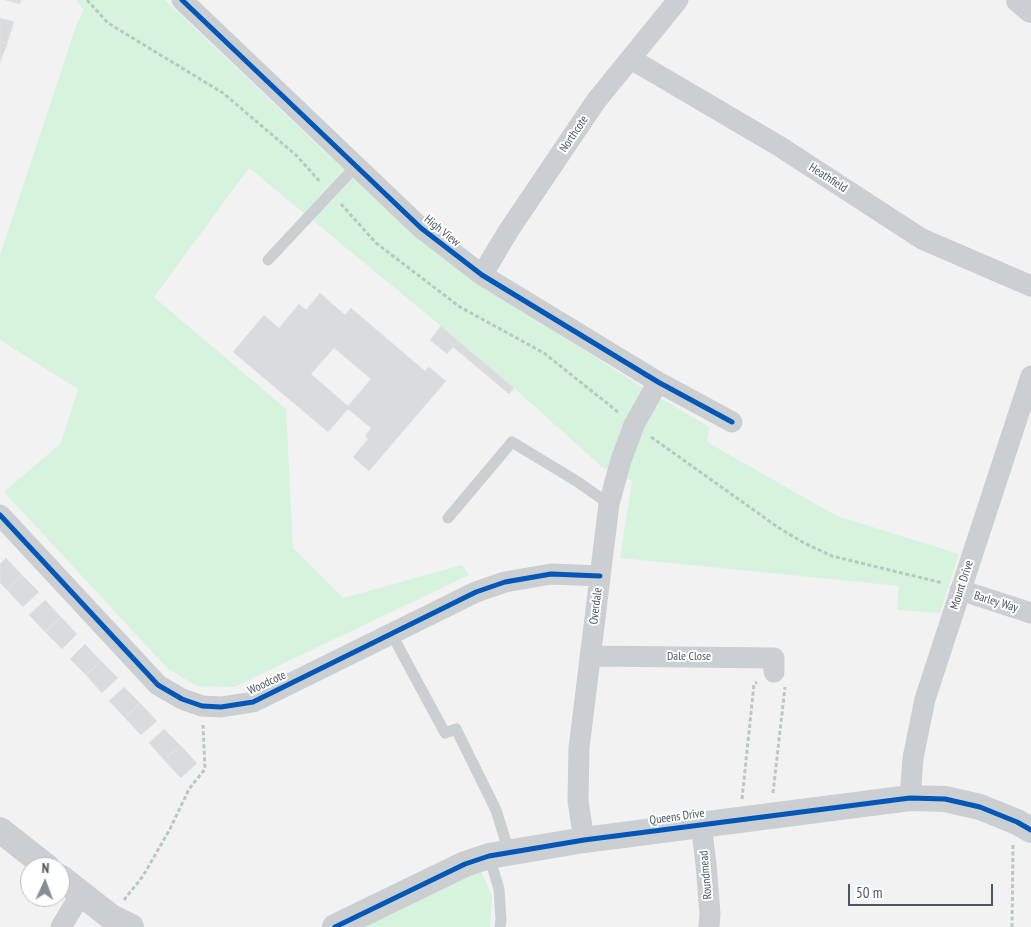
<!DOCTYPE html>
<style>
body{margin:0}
#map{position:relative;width:1031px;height:927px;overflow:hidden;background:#f3f2f2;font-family:"PT Sans Narrow",sans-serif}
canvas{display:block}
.north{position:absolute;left:20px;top:857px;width:50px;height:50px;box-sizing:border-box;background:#fff;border:1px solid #b6bcc0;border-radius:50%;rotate:2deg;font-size:14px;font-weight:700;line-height:20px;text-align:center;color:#485861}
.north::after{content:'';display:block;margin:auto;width:18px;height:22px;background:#848e94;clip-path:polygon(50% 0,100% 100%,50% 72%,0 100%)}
.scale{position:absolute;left:848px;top:884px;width:145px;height:22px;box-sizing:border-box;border:2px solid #485861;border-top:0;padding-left:6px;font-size:15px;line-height:18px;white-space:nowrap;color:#485861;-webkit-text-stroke:4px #fff;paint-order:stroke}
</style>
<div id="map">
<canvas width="1031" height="927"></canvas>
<div class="north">N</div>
<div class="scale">50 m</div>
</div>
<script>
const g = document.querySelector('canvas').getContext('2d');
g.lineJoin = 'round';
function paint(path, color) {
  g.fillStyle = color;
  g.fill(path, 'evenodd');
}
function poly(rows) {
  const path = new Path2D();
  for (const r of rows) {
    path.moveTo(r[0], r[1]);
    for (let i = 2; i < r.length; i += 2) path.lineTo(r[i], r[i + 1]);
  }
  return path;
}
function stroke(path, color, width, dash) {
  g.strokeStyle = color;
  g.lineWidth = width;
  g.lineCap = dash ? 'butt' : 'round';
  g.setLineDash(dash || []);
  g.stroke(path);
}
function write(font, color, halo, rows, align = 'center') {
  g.font = font + ' "PT Sans Narrow",sans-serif';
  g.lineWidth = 4;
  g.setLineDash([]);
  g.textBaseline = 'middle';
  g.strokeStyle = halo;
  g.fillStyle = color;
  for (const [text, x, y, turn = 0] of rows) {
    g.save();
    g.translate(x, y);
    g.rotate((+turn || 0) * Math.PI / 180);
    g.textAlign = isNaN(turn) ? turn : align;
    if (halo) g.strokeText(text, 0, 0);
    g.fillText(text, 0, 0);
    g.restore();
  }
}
const green = poly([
 [76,0,165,0,324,151,469,277,642,387,709,427,707,442,837,516,959,554,940,613,897,610,899,586,620,558,632,481,602,467,514,388,441,326,249,168,154,297,286,409,293,548,343,598,462,565,469,575,234,687,197,686,168,669,4,492,61,443,78,389,0,340,0,255,77,23,84,10],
 [481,871,492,896,490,927,360,927]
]);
const building = poly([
 [6,0,21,0,20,4,6,0],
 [0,18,14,22,7,44,0,41,0,18],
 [0,41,7,44,0,63,0,41],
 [320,293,345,315,351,308,425,371,429,367,446,381,369,471,353,457,368,439,365,436,371,428,348,409,328,432,233,352,264,315,279,328,299,304,306,310,320,293],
 [334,348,371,379,348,406,311,374,334,348],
 [441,326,514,388,509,394,453,347,447,354,430,340,441,326],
 [6,558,22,575,7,590,0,583,0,564,6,558],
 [22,575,39,592,23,607,7,590,22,575],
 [45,600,61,617,45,632,29,615,45,600],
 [61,617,77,634,62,649,45,632,61,617],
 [85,644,101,661,86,675,70,659,85,644],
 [101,661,118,678,102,693,86,675,101,661],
 [124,687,140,703,125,718,109,701,124,687],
 [140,703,157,721,141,735,125,718,140,703],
 [164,729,180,745,164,760,149,743,164,729],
 [180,745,197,763,181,778,164,760,180,745]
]);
const path = poly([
 [87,0,108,23,223,93,297,156,321,183],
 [341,204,376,243,460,307,544,353,618,412],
 [651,437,779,528,804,543,832,556,943,583],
 [773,793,785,687],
 [742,799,754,684,757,682],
 [124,900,143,876,170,829,189,789,205,769,203,725],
 [1012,927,1013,845]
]);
const service = poly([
 [268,260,356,166],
 [448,518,512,442,578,482,609,504],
 [391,633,445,733,456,729,496,810,509,852],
 [489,856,499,889,501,920,500,927]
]);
const minor = poly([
 [182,0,421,228,482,275,658,382,732,422],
 [631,59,779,146,922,239,1031,286],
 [482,275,509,230,596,101,678,0],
 [0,515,158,685,182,699,202,706,221,707,253,702,476,592,505,582,551,574,600,576],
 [960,590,1031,613],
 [590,656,774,658,774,672],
 [910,798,913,758,925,699,1031,376],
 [701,824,706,864,710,914,709,927],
 [584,840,578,801,579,748,609,504,621,460,634,425,658,382],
 [61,927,81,894]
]);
const tertiary = poly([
 [1019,0,1031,10],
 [0,830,47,867],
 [60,877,111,917,131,927],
 [335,927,465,864,489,856,584,840,910,798,945,799,980,807,1017,822,1031,830]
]);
const cycleway = poly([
 [182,0,421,228,482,275,658,382,732,422],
 [0,515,158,685,182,699,202,706,221,707,253,702,476,592,505,582,551,574,600,576],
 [335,927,465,864,489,856,584,840,910,798,945,799,980,807,1017,822,1031,830]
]);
const streetNames = [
 ["Northcote",574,134,-56],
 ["Heathfield",828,178,33],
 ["High View",442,231,39],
 ["Mount Drive",962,585,-72],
 ["Barley Way",996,602,17],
 ["Overdale",596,606,-83],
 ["Dale Close",689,657],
 ["Woodcote",267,683,-25],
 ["Queens Drive",677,817,-8],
 ["Roundmead",706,875,-95]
];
paint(green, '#d6f3dd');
paint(building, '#dadbdc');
stroke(building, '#e4e4e5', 1);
stroke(path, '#b9c8c2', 3, [4, 2.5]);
stroke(service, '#cbcfd2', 11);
stroke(minor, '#cbcfd2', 21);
stroke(tertiary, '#cbcfd2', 26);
stroke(cycleway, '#0057b8', 5);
write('12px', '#485861', '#fff', streetNames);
</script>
